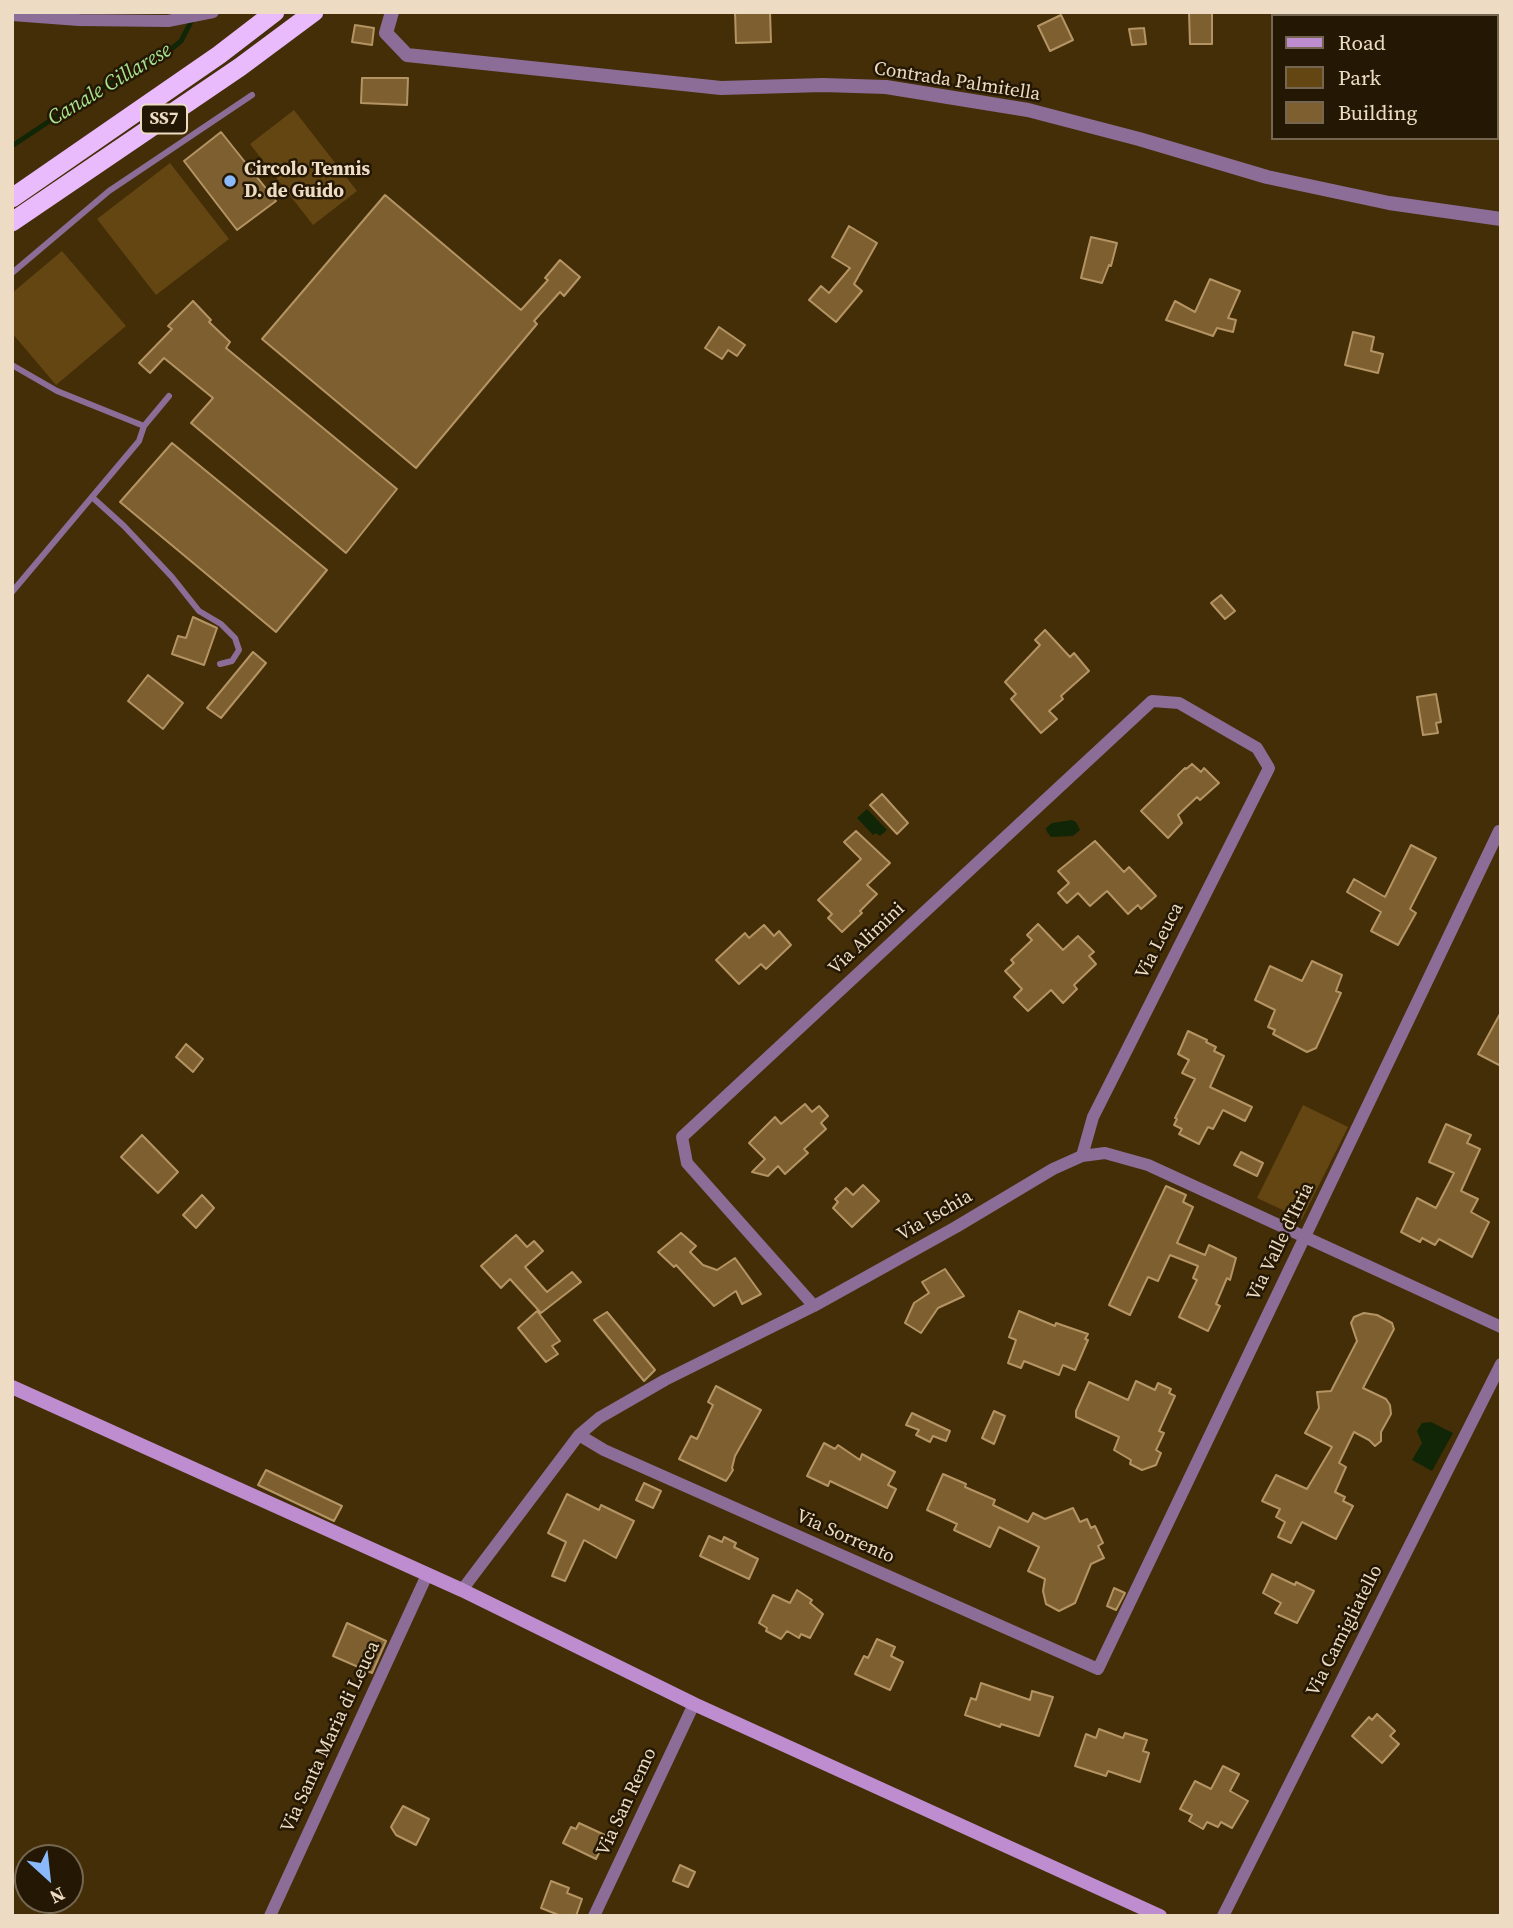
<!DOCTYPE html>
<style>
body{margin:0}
#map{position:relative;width:1513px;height:1928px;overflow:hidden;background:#442e07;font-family:"Source Serif 4",serif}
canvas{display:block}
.frame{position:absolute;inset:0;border:14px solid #eddcc3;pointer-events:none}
.legend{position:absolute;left:1271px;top:14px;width:228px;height:126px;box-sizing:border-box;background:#241804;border:2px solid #746650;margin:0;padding:9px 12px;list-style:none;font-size:21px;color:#eddcc3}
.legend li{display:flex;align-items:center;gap:14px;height:35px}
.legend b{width:35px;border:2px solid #746650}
.north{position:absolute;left:14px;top:1844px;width:70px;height:70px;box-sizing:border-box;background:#241804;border:2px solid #746650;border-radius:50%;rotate:153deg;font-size:19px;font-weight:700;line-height:28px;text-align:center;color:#eddcc3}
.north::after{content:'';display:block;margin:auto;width:24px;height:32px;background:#8abafc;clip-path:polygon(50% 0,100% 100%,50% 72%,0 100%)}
</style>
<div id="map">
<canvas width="1513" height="1928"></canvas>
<div class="frame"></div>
<ul class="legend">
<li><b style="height:9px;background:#be8dd0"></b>Road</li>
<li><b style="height:19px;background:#644612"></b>Park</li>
<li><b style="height:19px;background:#7e6030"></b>Building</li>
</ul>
<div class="north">N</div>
</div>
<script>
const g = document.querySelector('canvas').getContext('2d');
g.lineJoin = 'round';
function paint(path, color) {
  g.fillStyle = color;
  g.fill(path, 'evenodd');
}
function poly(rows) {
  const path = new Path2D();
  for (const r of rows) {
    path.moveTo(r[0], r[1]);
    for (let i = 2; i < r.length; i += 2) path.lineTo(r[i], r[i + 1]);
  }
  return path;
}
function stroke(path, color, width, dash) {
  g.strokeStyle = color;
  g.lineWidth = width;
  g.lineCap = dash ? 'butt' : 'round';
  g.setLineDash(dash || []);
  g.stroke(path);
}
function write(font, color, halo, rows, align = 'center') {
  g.font = font + ' "Source Serif 4",serif';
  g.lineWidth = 5;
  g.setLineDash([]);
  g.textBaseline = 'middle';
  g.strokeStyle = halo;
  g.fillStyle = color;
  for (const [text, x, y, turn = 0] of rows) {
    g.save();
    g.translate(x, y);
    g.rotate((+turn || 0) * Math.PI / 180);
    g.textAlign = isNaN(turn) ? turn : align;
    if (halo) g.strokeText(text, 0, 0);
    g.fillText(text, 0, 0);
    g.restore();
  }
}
const green = poly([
 [294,110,357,191,313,225,250,144],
 [170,163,229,239,156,295,97,219],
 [62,251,126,326,56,385,12,333,12,293],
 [1303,1105,1348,1127,1302,1219,1257,1198]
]);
const water = poly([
 [867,809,887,830,880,836,876,833,873,835,857,818],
 [1072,820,1076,822,1080,830,1073,836,1051,837,1047,832,1046,828,1052,823],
 [1431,1422,1453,1433,1432,1471,1412,1460,1422,1443,1417,1431,1422,1423]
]);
const stream = poly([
 [12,146,84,98,170,50,181,41,193,18]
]);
const building = poly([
 [735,12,770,12,771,42,736,43,735,12],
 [1189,12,1212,12,1212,44,1190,44,1189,12],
 [1061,15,1073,40,1050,51,1038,26,1061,15],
 [355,25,374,28,372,45,352,42,355,25],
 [1144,28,1146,44,1132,45,1129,29,1144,28],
 [362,78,408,78,407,105,361,103,362,78],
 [221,132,276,201,237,230,184,161,221,132],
 [385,195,521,310,548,280,545,278,560,260,580,277,564,296,560,292,534,321,537,324,416,468,262,339,385,195],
 [849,226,877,243,854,284,862,291,836,322,809,300,821,286,829,293,850,268,832,257,849,226],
 [1091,237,1117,243,1111,266,1109,265,1102,283,1081,278,1091,237],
 [1210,279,1240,291,1228,318,1236,320,1233,332,1217,328,1213,336,1166,320,1175,301,1195,312,1210,279],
 [193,301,211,320,209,322,230,342,226,348,397,489,346,553,191,423,213,398,164,358,150,373,139,363,172,329,168,326,193,301],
 [719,327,745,345,737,356,728,350,722,359,705,348,719,327],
 [1353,332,1374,337,1371,351,1383,354,1378,373,1345,365,1353,332],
 [172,443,327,570,276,632,120,502,172,443],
 [1221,595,1235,611,1225,619,1211,603,1221,595],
 [193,617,217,628,204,665,172,654,178,636,186,638,193,617],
 [1045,630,1070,657,1074,653,1089,671,1061,696,1063,699,1049,711,1057,719,1041,733,1011,699,1016,694,1005,682,1040,645,1035,640,1045,630],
 [253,652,266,663,221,718,207,708,253,652],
 [148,675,183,703,163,729,128,701,148,675],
 [1436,694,1441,722,1436,723,1438,733,1423,735,1417,697,1436,694],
 [1192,764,1201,772,1204,768,1219,783,1200,800,1197,797,1178,815,1182,823,1168,838,1141,811,1185,768,1186,769,1192,764],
 [882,794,908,823,897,834,870,805,882,794],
 [856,831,890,863,867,885,877,894,860,911,862,913,842,932,828,918,832,914,818,900,861,859,844,842,856,831],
 [1095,841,1124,872,1129,867,1156,896,1141,909,1138,905,1128,914,1107,891,1090,906,1078,893,1067,903,1058,893,1069,883,1058,871,1095,841],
 [1411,845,1436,858,1410,909,1416,913,1398,945,1371,931,1381,912,1347,892,1354,879,1385,897,1411,845],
 [1038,924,1063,950,1078,936,1094,952,1089,956,1096,964,1074,985,1077,989,1063,1003,1051,990,1028,1011,1014,997,1022,989,1005,971,1014,963,1011,960,1032,940,1027,935,1038,924],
 [764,925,774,936,779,931,791,945,766,969,761,964,739,984,716,960,745,933,749,938,764,925],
 [1312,961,1342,975,1336,991,1341,993,1316,1048,1307,1052,1273,1034,1275,1030,1268,1027,1275,1010,1255,1000,1270,966,1302,981,1312,961],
 [1501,1012,1501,1066,1478,1054,1501,1012],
 [1188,1031,1207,1040,1206,1042,1216,1047,1214,1051,1224,1056,1210,1087,1252,1107,1245,1121,1223,1110,1213,1129,1208,1127,1199,1144,1179,1134,1182,1129,1174,1125,1177,1119,1175,1118,1195,1079,1182,1073,1189,1060,1178,1054,1188,1031],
 [186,1044,203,1059,193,1072,176,1057,186,1044],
 [805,1104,812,1112,819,1106,828,1116,821,1123,826,1129,804,1149,808,1153,785,1174,778,1166,768,1176,752,1172,765,1159,749,1143,775,1117,781,1124,805,1104],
 [1446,1124,1471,1135,1467,1143,1480,1149,1461,1191,1478,1199,1471,1212,1489,1222,1472,1257,1439,1239,1435,1245,1422,1238,1420,1242,1401,1232,1417,1198,1436,1208,1454,1173,1429,1162,1446,1124],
 [142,1135,178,1172,158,1193,121,1157,142,1135],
 [1241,1152,1263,1163,1257,1176,1234,1165,1241,1152],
 [863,1185,879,1201,852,1227,833,1208,838,1202,835,1199,846,1188,853,1195,863,1185],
 [1166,1186,1186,1195,1183,1202,1193,1207,1177,1243,1205,1255,1209,1245,1236,1258,1230,1280,1227,1278,1216,1304,1220,1306,1208,1331,1179,1317,1197,1280,1193,1278,1198,1266,1170,1255,1158,1281,1148,1277,1130,1315,1109,1305,1166,1186],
 [202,1195,214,1208,196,1228,183,1215,202,1195],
 [681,1233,696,1246,690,1252,703,1265,717,1270,735,1258,761,1294,742,1304,736,1291,714,1306,676,1265,674,1267,658,1252,681,1233],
 [516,1235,527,1247,534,1241,543,1251,525,1267,547,1292,572,1272,581,1282,541,1313,510,1279,501,1288,481,1266,516,1235],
 [945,1269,964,1296,938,1308,921,1333,905,1323,914,1303,929,1293,922,1282,945,1269],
 [537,1311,560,1341,552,1346,558,1354,546,1362,518,1328,537,1311],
 [1019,1311,1055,1326,1056,1323,1088,1334,1085,1339,1088,1340,1075,1370,1063,1365,1059,1375,1024,1361,1021,1368,1008,1363,1016,1340,1009,1337,1019,1311],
 [607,1312,655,1370,644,1381,594,1320,607,1312],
 [1364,1313,1377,1315,1392,1323,1394,1329,1363,1388,1386,1399,1390,1405,1391,1414,1381,1432,1381,1441,1375,1446,1369,1440,1354,1432,1339,1463,1346,1467,1335,1492,1345,1497,1343,1501,1353,1506,1336,1539,1302,1522,1291,1543,1278,1537,1285,1522,1276,1517,1280,1509,1262,1501,1276,1475,1307,1489,1332,1447,1305,1433,1319,1408,1317,1392,1331,1391,1357,1341,1351,1323,1354,1317,1364,1313],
 [1136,1381,1155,1390,1158,1383,1171,1389,1169,1393,1175,1396,1159,1431,1164,1433,1156,1450,1161,1453,1156,1465,1142,1470,1130,1464,1131,1460,1114,1450,1119,1437,1076,1417,1076,1411,1089,1382,1128,1400,1136,1381],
 [716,1386,761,1410,735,1456,732,1468,733,1470,726,1481,679,1459,691,1436,697,1439,713,1405,708,1402,716,1386],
 [994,1411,1005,1416,994,1444,982,1438,994,1411],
 [912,1413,950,1431,946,1441,933,1436,930,1442,916,1435,919,1430,906,1425,912,1413],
 [824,1443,835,1449,838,1445,860,1460,862,1454,895,1472,888,1485,896,1489,887,1508,830,1481,828,1486,807,1476,824,1443],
 [266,1470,342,1506,334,1521,258,1485,266,1470],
 [943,1474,966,1484,965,1487,995,1500,993,1505,1028,1522,1033,1513,1045,1519,1073,1508,1080,1522,1087,1519,1091,1528,1095,1526,1103,1543,1098,1546,1104,1558,1091,1564,1075,1603,1059,1611,1046,1604,1043,1591,1045,1579,1028,1571,1039,1547,999,1527,990,1547,954,1530,957,1524,927,1510,943,1474],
 [644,1483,661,1491,653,1508,636,1500,644,1483],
 [567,1494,599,1510,601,1505,634,1521,616,1558,584,1540,565,1581,552,1576,566,1542,548,1533,567,1494],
 [709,1536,722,1542,724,1537,736,1543,734,1547,758,1559,749,1579,700,1556,709,1536],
 [1272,1574,1295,1585,1296,1582,1314,1591,1297,1623,1275,1613,1281,1603,1263,1593,1272,1574],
 [1114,1588,1125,1593,1116,1610,1107,1606,1114,1588],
 [797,1590,812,1600,810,1603,823,1614,810,1638,801,1634,799,1638,787,1631,781,1639,766,1631,767,1628,759,1623,773,1595,790,1603,797,1590],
 [347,1623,386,1641,372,1673,333,1656,347,1623],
 [877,1639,895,1647,891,1656,903,1662,890,1690,855,1674,864,1656,868,1658,877,1639],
 [981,1683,1030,1700,1032,1691,1053,1697,1039,1736,1001,1724,1000,1727,965,1715,971,1698,976,1700,981,1683],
 [1377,1714,1395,1731,1390,1736,1399,1744,1382,1763,1352,1736,1369,1717,1372,1720,1377,1714],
 [1099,1729,1123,1738,1125,1733,1147,1740,1143,1751,1149,1753,1140,1782,1108,1771,1106,1776,1075,1766,1086,1734,1096,1738,1099,1729],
 [1223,1766,1239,1774,1230,1791,1248,1801,1232,1828,1221,1822,1218,1827,1207,1822,1203,1829,1189,1821,1192,1815,1180,1809,1195,1781,1211,1789,1223,1766],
 [403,1806,429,1819,416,1845,396,1835,391,1827,403,1806],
 [579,1823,607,1836,596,1859,563,1843,571,1827,576,1829,579,1823],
 [680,1865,695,1872,688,1887,673,1881,680,1865],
 [551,1881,569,1888,567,1893,582,1899,576,1916,561,1916,541,1908,551,1881]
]);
const service = poly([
 [12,273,109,191,252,95],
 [12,365,57,391,144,426],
 [92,497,124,526,172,577,199,611,221,624,235,638,239,650,232,661,220,664],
 [12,592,139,441,144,426,169,396]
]);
const minor = poly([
 [12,15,79,20,168,21,213,12],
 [814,1306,687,1163,682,1137,1152,701,1179,703,1257,748,1269,768,1093,1117,1082,1156],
 [579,1435,604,1450,1098,1669,1499,831],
 [462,1590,579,1435,599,1418,665,1380,814,1306,956,1227,1053,1169,1082,1156,1105,1153,1148,1165,1501,1327],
 [270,1916,427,1575],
 [594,1916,694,1704],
 [1223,1916,1501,1364]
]);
const tertiary = poly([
 [392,12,386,33,407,55,721,88,823,85,886,87,1028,110,1139,139,1267,177,1389,203,1501,219]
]);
const secondary = poly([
 [12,1387,462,1590,694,1704,1160,1916]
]);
const trunk = poly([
 [12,198,219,55,275,12],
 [12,222,240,67,314,12]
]);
const markers = [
 [230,181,7,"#8abafc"]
];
const shields = [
 [164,119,46]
];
const shieldNames = [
 ["SS7",164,119]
];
const streetNames = [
 ["Contrada Palmitella",957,82,9],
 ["Via Alimini",867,939,-43],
 ["Via Leuca",1160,941,-63],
 ["Via Ischia",935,1216,-30],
 ["Via Valle d'Itria",1281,1242,-64],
 ["Via Sorrento",845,1537,24],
 ["Via Camigliatello",1345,1631,-63],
 ["Via Santa Maria di Leuca",331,1737,-65],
 ["Via San Remo",627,1802,-65]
];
const poiNames = [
 ["Circolo Tennis",244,170],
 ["D. de Guido",244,192]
];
const waterNames = [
 ["Canale Cillarese",110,85,-31]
];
paint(green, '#644612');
paint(water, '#102606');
stroke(stream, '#102606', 5);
paint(building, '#7e6030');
stroke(building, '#b59464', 2);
stroke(service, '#8c6d97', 6);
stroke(minor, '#8c6d97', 12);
stroke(tertiary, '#8c6d97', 14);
stroke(secondary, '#be8dd0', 14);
stroke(trunk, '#eabbfc', 19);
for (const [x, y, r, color] of markers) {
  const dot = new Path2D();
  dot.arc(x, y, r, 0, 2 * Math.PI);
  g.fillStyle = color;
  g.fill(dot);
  stroke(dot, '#241804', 2.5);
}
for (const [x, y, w] of shields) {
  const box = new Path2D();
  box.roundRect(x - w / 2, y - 14.5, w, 29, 5);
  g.fillStyle = '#241804';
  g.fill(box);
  stroke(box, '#eddcc3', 2);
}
write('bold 18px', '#eddcc3', null, shieldNames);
write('19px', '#eddcc3', '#241804', streetNames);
write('bold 19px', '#eddcc3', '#241804', poiNames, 'left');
write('italic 21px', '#a7e48d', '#241804', waterNames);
</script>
